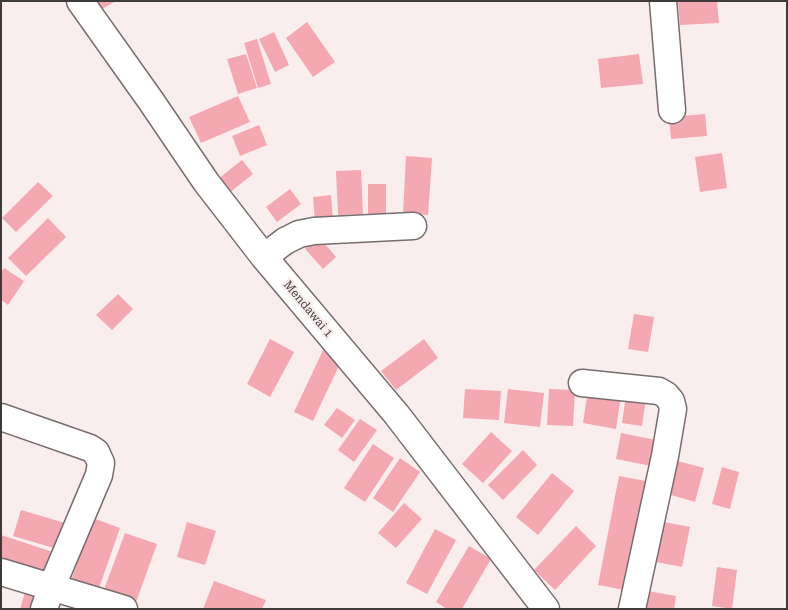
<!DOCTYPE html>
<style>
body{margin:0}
#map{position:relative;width:788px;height:610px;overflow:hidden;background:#faedee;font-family:"Roboto Serif",serif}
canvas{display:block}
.frame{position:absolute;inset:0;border:2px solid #403b3b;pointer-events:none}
</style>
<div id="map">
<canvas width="788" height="610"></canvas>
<div class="frame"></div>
</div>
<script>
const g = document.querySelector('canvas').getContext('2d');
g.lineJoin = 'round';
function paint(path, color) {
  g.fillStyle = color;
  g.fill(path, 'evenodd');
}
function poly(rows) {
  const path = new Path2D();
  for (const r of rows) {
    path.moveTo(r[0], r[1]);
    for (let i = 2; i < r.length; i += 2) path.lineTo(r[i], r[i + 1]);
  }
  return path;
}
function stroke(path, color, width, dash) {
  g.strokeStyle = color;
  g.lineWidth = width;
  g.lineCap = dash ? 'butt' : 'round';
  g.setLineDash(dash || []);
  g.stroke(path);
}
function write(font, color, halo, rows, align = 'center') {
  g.font = font + ' "Roboto Serif",serif';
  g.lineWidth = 5;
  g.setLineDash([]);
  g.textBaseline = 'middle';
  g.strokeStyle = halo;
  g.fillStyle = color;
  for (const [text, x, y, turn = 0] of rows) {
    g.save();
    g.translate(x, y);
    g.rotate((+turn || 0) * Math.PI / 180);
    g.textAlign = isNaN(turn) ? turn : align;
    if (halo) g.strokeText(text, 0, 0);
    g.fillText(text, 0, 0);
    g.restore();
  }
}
const building = poly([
 [88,1,116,1,95,13],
 [678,1,717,1,719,23,680,25],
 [307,22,335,62,313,77,286,38],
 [274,32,289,65,275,72,259,39],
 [257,39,271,84,258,88,244,43],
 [246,54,257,88,238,94,227,59],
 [639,54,643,84,601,88,598,59],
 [238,96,250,122,201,143,189,117],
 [705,114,707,136,671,139,669,117],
 [259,125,267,145,240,156,232,136],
 [722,153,727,188,700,192,695,157],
 [406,156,432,158,428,215,403,213],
 [242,160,253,174,229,193,218,179],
 [361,170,363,214,338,215,336,171],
 [38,182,53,196,16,232,2,218],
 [368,184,386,184,386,215,368,215],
 [290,189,301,204,277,222,266,207],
 [331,195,333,219,315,221,313,197],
 [48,218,66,237,26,276,8,258],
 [319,237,336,257,323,269,305,249],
 [4,268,24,281,8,305,1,300,1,272],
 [118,294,133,309,112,330,96,315],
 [634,314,654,317,648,352,628,349],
 [270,339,294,352,270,397,247,384],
 [424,339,438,358,396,390,381,371],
 [325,346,344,355,313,421,294,412],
 [465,389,501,391,499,420,463,418],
 [508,389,544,393,540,427,504,423],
 [549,389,575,390,573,426,547,425],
 [588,390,621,395,616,429,583,423],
 [626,395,646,398,642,426,622,423],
 [337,408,355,420,342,438,324,425],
 [360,419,377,430,354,462,338,450],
 [491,432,512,451,483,483,462,464],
 [621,433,661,441,656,467,616,459],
 [373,444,394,458,365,502,344,488],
 [523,450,537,465,503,500,488,485],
 [400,458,420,472,393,512,373,498],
 [670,459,704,468,695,502,661,492],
 [722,467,739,472,730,509,712,504],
 [552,473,574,491,538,535,516,517],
 [619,476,651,482,630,591,598,585],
 [404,503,422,519,396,548,378,533],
 [21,510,65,523,57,549,13,536],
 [93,518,120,528,98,591,71,581],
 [659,521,690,527,682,567,651,561],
 [187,522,216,531,205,565,177,557],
 [576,526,596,546,555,590,534,570],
 [435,529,456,540,427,594,406,583],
 [125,533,157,544,135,605,103,592],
 [1,535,53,552,45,578,1,563],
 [469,546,491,559,462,609,447,609,436,602],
 [717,567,737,570,732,609,712,606],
 [214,581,266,600,262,609,203,609],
 [26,589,37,593,32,609,20,609],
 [642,590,676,596,674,609,639,609]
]);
const minor = poly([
 [80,1,151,101,206,182,264,257,397,415,546,609],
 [663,1,672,110],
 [264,257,285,241,299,234,314,231,413,226],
 [582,383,659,391,666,395,671,401,673,409,665,456,632,609],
 [1,417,90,448,96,452,101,463,99,475,52,586,44,609],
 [1,572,124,609]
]);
const streetNames = [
 ["Mendawai 1",308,309,50]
];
paint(building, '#f4a8b2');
stroke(minor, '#786d6e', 29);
stroke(minor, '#fff', 26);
write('12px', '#403b3b', '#faedee', streetNames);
</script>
